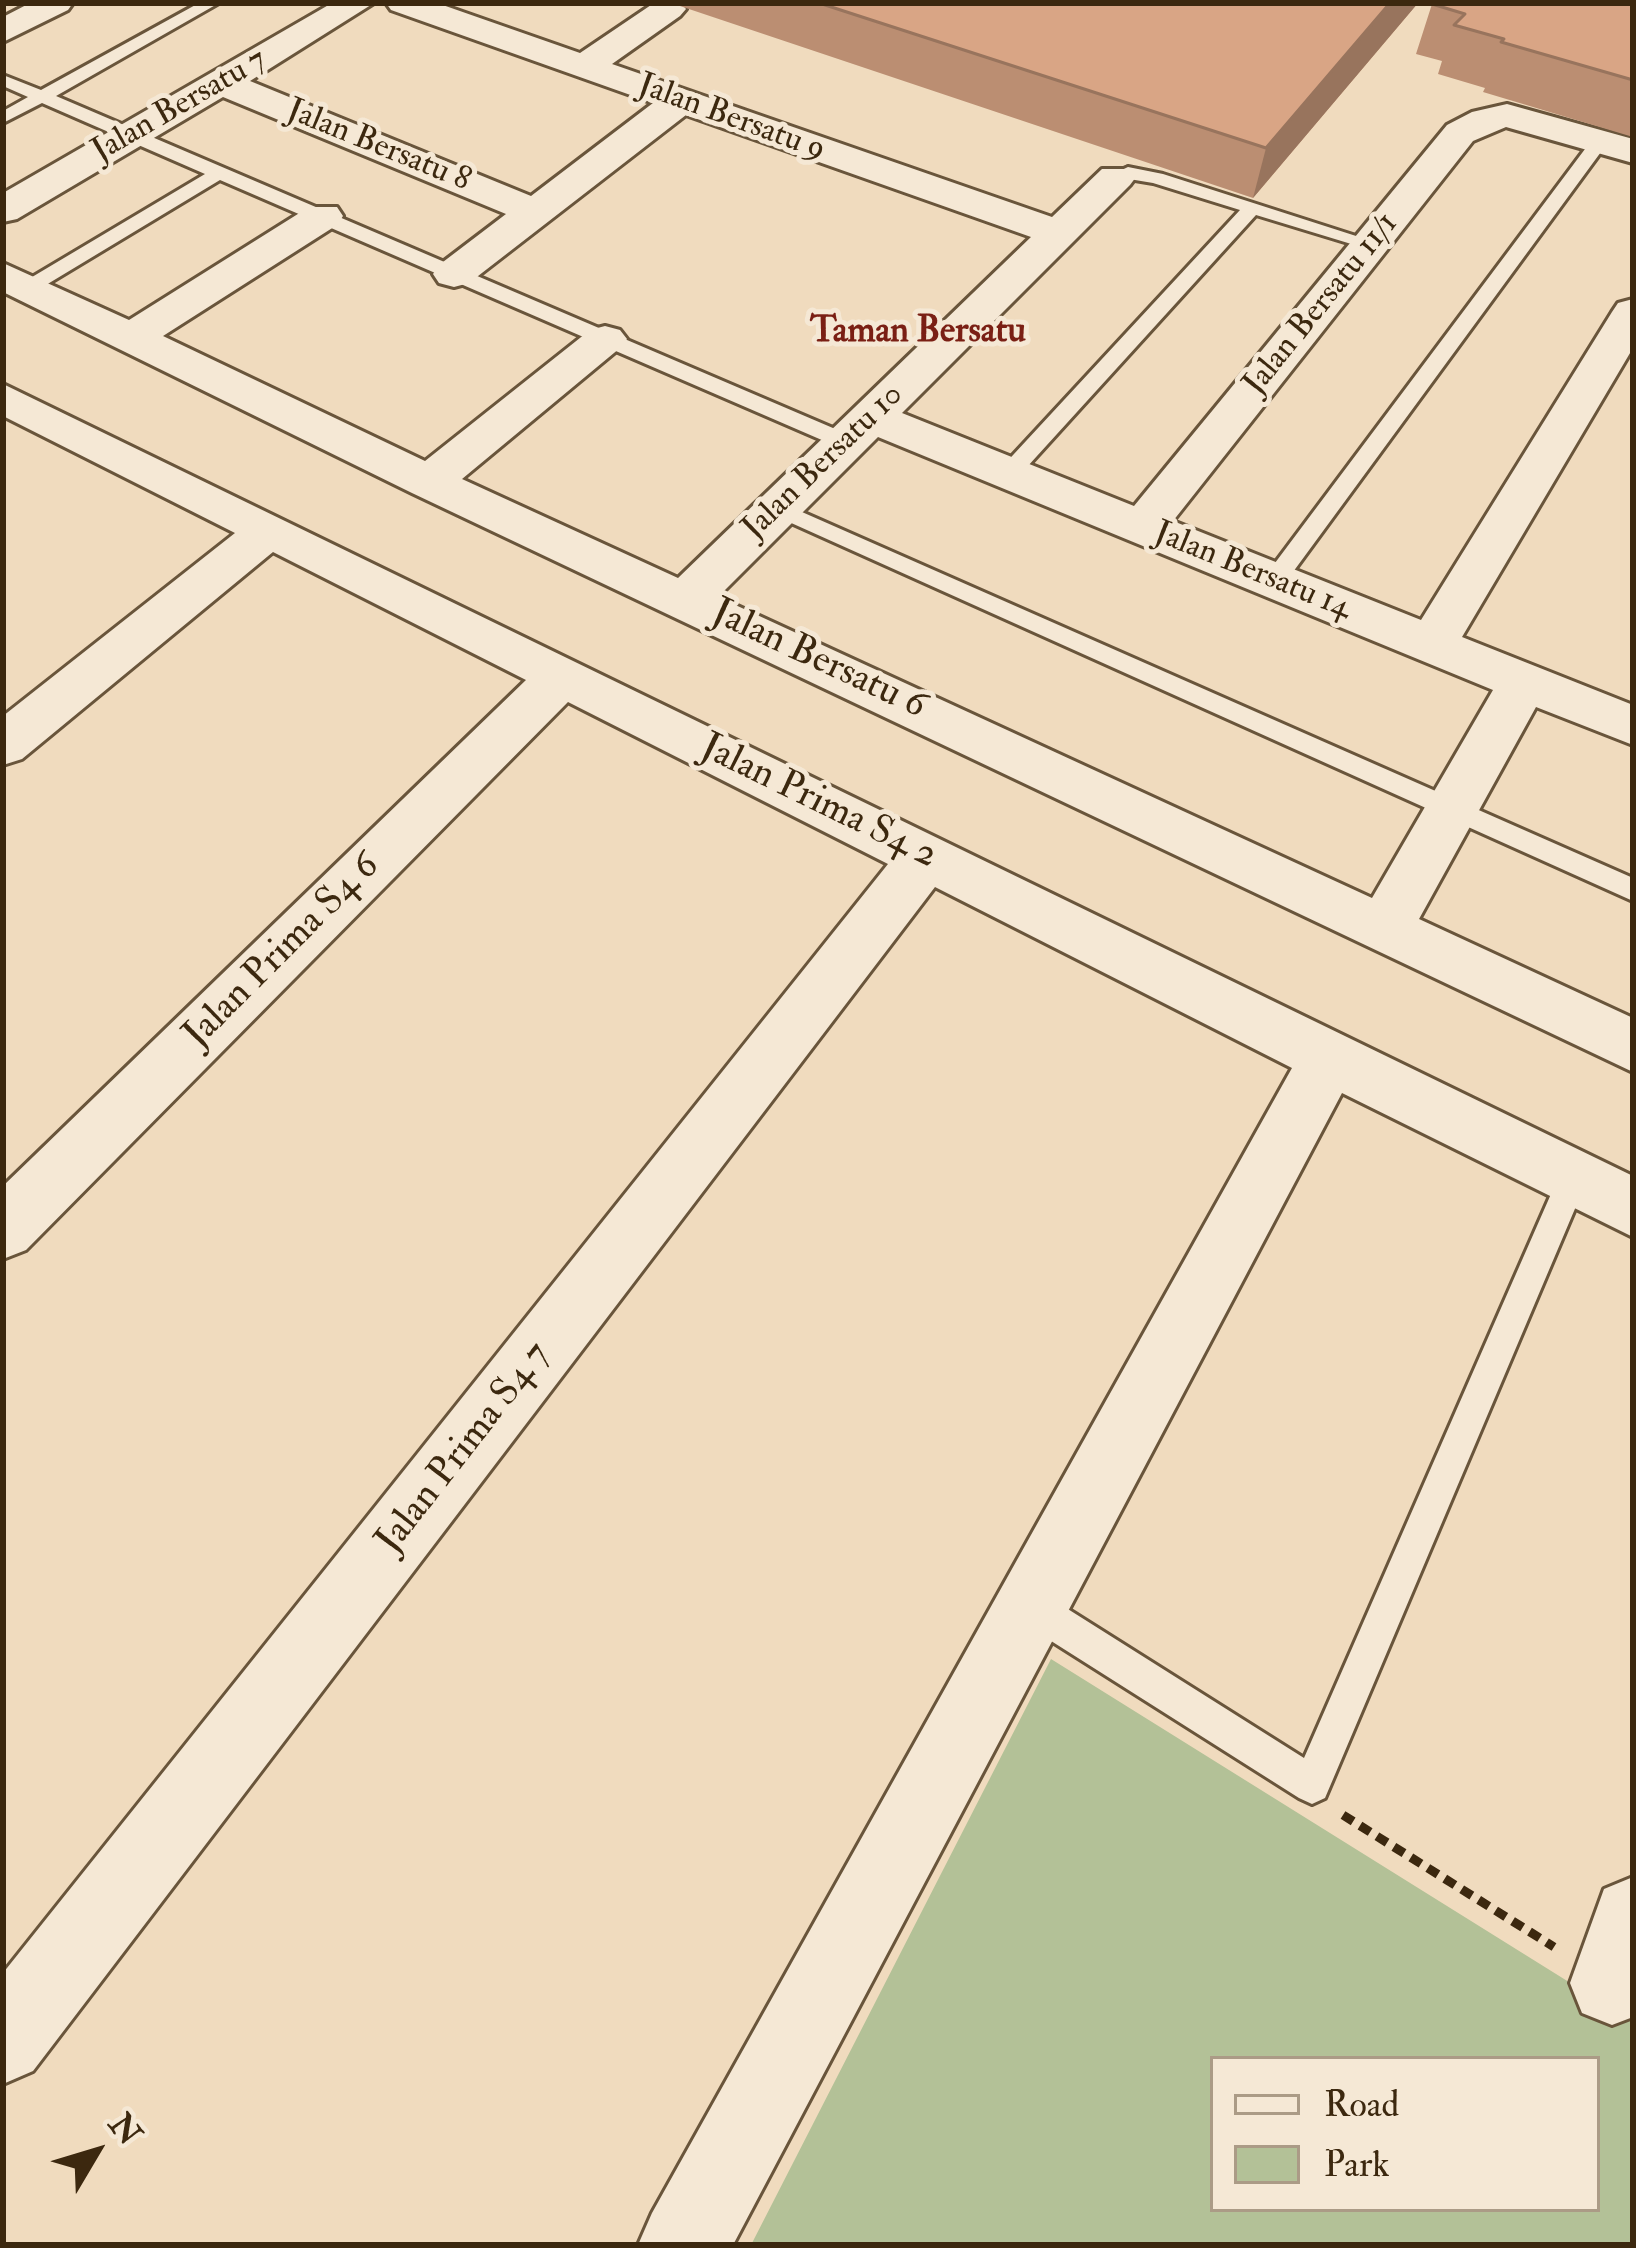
<!DOCTYPE html>
<style>
body{margin:0}
#map{position:relative;width:1636px;height:2248px;overflow:hidden;background:#f0dbbe;font-family:"IM FELL Double Pica",serif}
canvas{display:block}
.frame{position:absolute;inset:0;border:6px solid #3c280f;pointer-events:none}
.legend{position:absolute;left:1210px;top:2056px;width:390px;height:156px;box-sizing:border-box;background:#f5e8d5;border:3px solid #ab9b86;margin:0;padding:15px 21px;list-style:none;font-size:36px;color:#3c280f}
.legend li{display:flex;align-items:center;gap:24px;height:60px}
.legend b{width:60px;border:3px solid #ab9b86}
.north{position:absolute;left:36px;top:2092px;width:120px;height:120px;-webkit-text-stroke:9px #f5e8d5;paint-order:stroke;rotate:52deg;font-size:33px;font-weight:700;line-height:48px;text-align:center;color:#3c280f}
.north::after{content:'';display:block;margin:auto;width:42px;height:54px;background:#3c280f;clip-path:polygon(50% 0,100% 100%,50% 72%,0 100%)}
</style>
<div id="map">
<canvas width="1636" height="2248"></canvas>
<div class="frame"></div>
<ul class="legend">
<li><b style="height:15px;background:#f5e8d5"></b>Road</li>
<li><b style="height:33px;background:#b3c197"></b>Park</li>
</ul>
<div class="north">N</div>
</div>
<script>
const g = document.querySelector('canvas').getContext('2d');
g.lineJoin = 'round';
function paint(path, color) {
  g.fillStyle = color;
  g.fill(path, 'evenodd');
}
function poly(rows) {
  const path = new Path2D();
  for (const r of rows) {
    path.moveTo(r[0], r[1]);
    for (let i = 2; i < r.length; i += 2) path.lineTo(r[i], r[i + 1]);
  }
  return path;
}
function stroke(path, color, width, dash) {
  g.strokeStyle = color;
  g.lineWidth = width;
  g.lineCap = dash ? 'butt' : 'round';
  g.setLineDash(dash || []);
  g.stroke(path);
}
function write(font, color, halo, rows, align = 'center') {
  g.font = font + ' "IM FELL Double Pica",serif';
  g.lineWidth = 10;
  g.setLineDash([]);
  g.textBaseline = 'middle';
  g.strokeStyle = halo;
  g.fillStyle = color;
  for (const [text, x, y, turn = 0] of rows) {
    g.save();
    g.translate(x, y);
    g.rotate((+turn || 0) * Math.PI / 180);
    g.textAlign = isNaN(turn) ? turn : align;
    if (halo) g.strokeText(text, 0, 0);
    g.fillText(text, 0, 0);
    g.restore();
  }
}
const green = poly([
 [1051,1659,1633,2022,1633,2245,751,2245],
 [1213,2059,1597,2059,1597,2209,1213,2209]
]);
const path = poly([
 [1343,1815,1554,1947]
]);
const lane = poly([
 [199,3,219,3,56,96,854,437,854,447,838,447,220,180,36,291,22,291,22,283,205,174,42,103,3,123,3,111,28,97,3,86,3,75,41,90,199,3],
 [1594,137,1609,141,1282,587,1266,587,1266,575,1594,137],
 [1128,167,1163,174,1381,244,1371,250,1256,215,1017,478,1001,478,1001,468,1240,210,1153,183,1129,179,1116,183,1107,177,1128,167],
 [777,501,1633,878,1633,901,769,513,769,503,777,501],
 [1573,1164,1584,1168,1588,1178,1325,1798,1312,1804,1299,1798,1018,1620,1013,1607,1018,1594,1031,1589,1044,1594,1304,1758,1558,1178,1562,1168,1573,1164]
]);
const street = poly([
 [30,3,73,3,68,10,3,42,3,17,30,3],
 [332,3,374,3,250,81,531,196,653,103,391,10,386,3,437,3,580,53,654,3,681,3,686,9,680,16,612,64,1052,217,1102,169,1130,169,1136,177,1130,185,902,413,1134,506,1447,125,1472,112,1507,104,1633,139,1633,163,1506,127,1473,141,1173,521,1421,620,1612,312,1618,303,1633,299,1633,348,1462,637,1633,705,1633,745,1536,707,1419,919,1633,1018,1633,1072,412,493,3,292,3,263,129,320,309,207,337,207,343,216,337,225,163,336,425,461,590,330,605,326,620,330,627,339,620,348,462,479,678,578,1031,237,686,115,469,283,454,287,439,283,433,274,439,265,506,214,223,97,17,219,3,222,3,193,332,3],
 [878,437,1493,690,1372,898,718,597,878,437],
 [3,384,1633,1176,1633,1237,1342,1093,733,2245,638,2245,652,2213,1292,1068,935,887,33,2071,3,2084,3,1973,888,864,568,702,26,1250,3,1259,3,1186,526,680,273,552,22,759,3,765,3,716,235,533,3,416,3,384],
 [1633,1877,1633,2017,1612,2025,1582,2013,1570,1983,1604,1889,1633,1877]
]);
const wall = poly([
 [671,3,1418,3,1253,198],
 [1633,3,1633,137,1483,92,1485,88,1438,74,1442,61,1416,54,1432,4]
]);
const shadedWall = poly([
 [1390,3,1418,3,1253,198,1266,148]
]);
const building = poly([
 [819,3,1390,3,1266,148,819,3],
 [1433,3,1633,3,1633,80,1501,42,1504,39,1454,25,1465,14,1432,4,1433,3]
]);
const farStreetnames = [
 ["Jalan Bersatu 7",180,107,-30],
 ["Jalan Bersatu 9",731,119,20],
 ["Jalan Bersatu 8",378,147,22],
 ["Jalan Bersatu 11/1",1322,305,-51],
 ["Jalan Bersatu 10",824,463,-44],
 ["Jalan Bersatu 14",1252,572,22]
];
const farNeighbourhoodnames = [
 ["Taman Bersatu",918,333]
];
const streetNames = [
 ["Jalan Bersatu 6",818,661,25],
 ["Jalan Prima S4 2",818,803,26],
 ["Jalan Prima S4 6",283,952,-45],
 ["Jalan Prima S4 7",465,1449,-52]
];
paint(green, '#b3c197');
stroke(lane, '#69553b', 6);
stroke(street, '#69553b', 6);
stroke(path, '#3c280f', 9, [12, 8]);
paint(lane, '#f5e8d5');
paint(street, '#f5e8d5');
paint(wall, '#bb8e72');
paint(shadedWall, '#98745d');
paint(building, '#d9a585');
stroke(building, '#98745d', 3);
write('33px', '#3c280f', '#f5e8d5', farStreetnames);
write('bold 36px', '#7a1f14', '#f5e8d5', farNeighbourhoodnames);
write('39px', '#3c280f', '#f5e8d5', streetNames);
</script>
